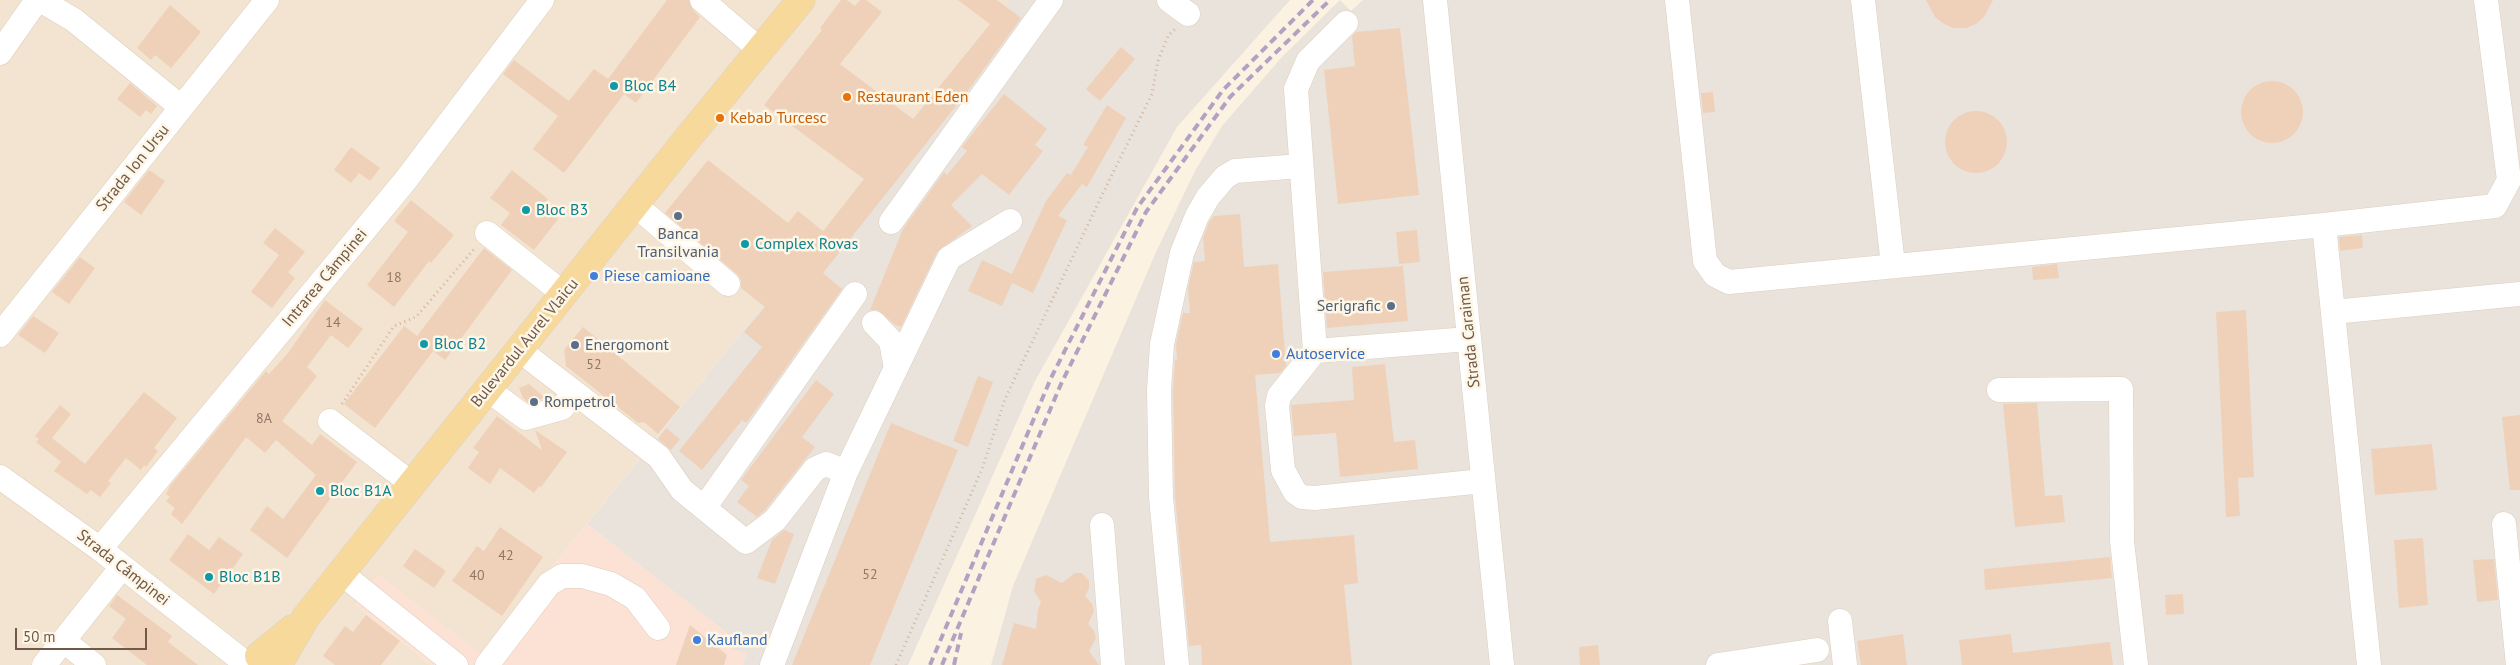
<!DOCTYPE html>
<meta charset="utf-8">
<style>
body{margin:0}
#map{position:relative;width:2520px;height:665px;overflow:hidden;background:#fbf2e1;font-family:"PT Sans",sans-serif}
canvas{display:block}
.scale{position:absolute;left:15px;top:628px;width:132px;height:22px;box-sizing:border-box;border:2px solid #705949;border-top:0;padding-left:6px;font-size:15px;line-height:18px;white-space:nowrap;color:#705949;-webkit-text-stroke:4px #fef6e6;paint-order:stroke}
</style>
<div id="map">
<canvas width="2520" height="665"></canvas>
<div class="scale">50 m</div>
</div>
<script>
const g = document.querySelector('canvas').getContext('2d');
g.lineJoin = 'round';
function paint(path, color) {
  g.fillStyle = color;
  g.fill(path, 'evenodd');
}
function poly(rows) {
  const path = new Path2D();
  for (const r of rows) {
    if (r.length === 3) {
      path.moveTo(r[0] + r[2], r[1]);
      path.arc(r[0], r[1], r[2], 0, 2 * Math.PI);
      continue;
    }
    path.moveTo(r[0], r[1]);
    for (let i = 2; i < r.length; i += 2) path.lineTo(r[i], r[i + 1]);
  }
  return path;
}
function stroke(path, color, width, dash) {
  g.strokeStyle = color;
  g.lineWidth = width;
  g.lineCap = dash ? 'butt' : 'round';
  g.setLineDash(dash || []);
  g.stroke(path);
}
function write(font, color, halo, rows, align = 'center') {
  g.font = font + ' "PT Sans",sans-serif';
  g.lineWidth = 5;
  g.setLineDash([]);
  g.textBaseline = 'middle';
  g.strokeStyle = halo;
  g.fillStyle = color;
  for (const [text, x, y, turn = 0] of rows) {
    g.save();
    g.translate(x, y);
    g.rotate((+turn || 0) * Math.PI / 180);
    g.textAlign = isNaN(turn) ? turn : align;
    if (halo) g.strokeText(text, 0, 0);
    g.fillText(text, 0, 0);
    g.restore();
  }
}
const residential = poly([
 [0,0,1009,0,482,654,354,604,431,665,0,665]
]);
const commercial = poly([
 [587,524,736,640,732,649,747,654,743,665,431,665,354,604,378,574,482,654]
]);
const industrial = poly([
 [1009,0,1290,0,1177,127,1035,381,908,665,743,665,747,654,732,649,736,640,587,524],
 [1340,0,1351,11,1363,0,2520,0,2520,665,991,665,1013,586,1156,252,1195,171,1222,126,1281,58]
]);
const building = poly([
 [667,0,689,0,693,10,700,17,636,103,624,94,564,173,533,149,558,116,503,74,514,60,569,101,594,69,608,79],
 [841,0,847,0,855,6,860,0,866,0,882,12,840,64,913,119,990,24,958,0,997,0,1021,18,967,92,823,273,842,289,755,411,746,423,742,420,702,470,679,451,762,347,744,332,765,307,741,288,741,280,737,274,665,213,708,160,788,223,798,211,823,231,864,179,764,105,822,30,820,28],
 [1926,0,1993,0,1984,17,1976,24,1966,28,1953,28,1944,24,1935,17],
 [170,5,201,32,171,68,155,55,151,60,137,48],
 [1400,28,1419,195,1338,204,1324,70,1355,66,1352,36,1356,32],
 [1121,47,1135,59,1100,101,1086,89],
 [2272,112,31],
 [130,83,157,106,151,114,146,110,140,117,117,99],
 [1713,92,1715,112,1703,113,1701,93],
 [1004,94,1047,129,1035,145,1043,151,1009,195,982,174,951,205,972,226,937,252,901,327,894,324,878,310,870,310,903,229,944,172,947,175,967,151,962,147],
 [1107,105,1126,118,1087,187,1082,184,1058,216,1067,220,1033,293,1012,283,1002,306,968,291,982,260,1012,274,1046,201,1067,173,1071,175,1088,147,1083,145],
 [1976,142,31],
 [351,147,380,168,370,181,359,173,351,183,334,170],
 [149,170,165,181,141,215,124,202],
 [512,170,548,199,542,206,558,219,534,250,501,225,510,213,490,198],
 [411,200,454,235,431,263,429,261,394,307,367,285,408,232,394,221],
 [1240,214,1244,267,1278,264,1286,366,1280,373,1255,375,1270,542,1354,535,1358,583,1344,585,1352,665,1202,665,1201,645,1189,646,1175,496,1173,390,1175,360,1177,360,1176,344,1183,313,1190,313,1188,288,1194,262,1205,261,1203,238,1209,222,1214,216],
 [275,228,305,252,288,272,295,278,272,308,251,292,279,255,263,243],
 [1417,230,1420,262,1399,264,1396,232],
 [2362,235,2363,248,2340,251,2339,237],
 [484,248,512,270,445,360,433,351,375,428,344,404,404,326,417,336],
 [80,257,95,268,69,304,52,292],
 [2057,264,2059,278,2033,280,2032,267],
 [1403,266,1408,321,1327,328,1323,272],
 [325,300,363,329,348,348,331,335,307,367,317,376,282,421,312,445,320,434,357,462,287,558,250,530,267,506,283,519,316,475,276,440,265,453,246,437,182,524,171,514,175,508,166,501,170,497,166,494,170,486,266,371,269,374,288,353],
 [2246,310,2254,477,2238,478,2240,516,2226,517,2216,312],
 [33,316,59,333,45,353,18,335],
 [583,327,680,407,658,434,644,422,638,423,566,366,564,350],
 [1385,364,1394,442,1415,440,1418,469,1340,477,1336,433,1294,436,1291,405,1354,400,1352,367],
 [978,376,993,382,968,447,953,441],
 [816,380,834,394,802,437,815,447,765,510,757,517,737,502,749,486,741,480],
 [529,384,545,398,529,403,523,398,519,388],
 [144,392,177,418,154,448,158,451,146,467,144,465,141,470,126,458,108,481,111,483,100,497,91,490,87,494,54,471,61,462,36,442,39,439,35,436,60,405,71,414,52,438,85,464],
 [2037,403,2045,496,2062,495,2065,522,2015,527,2003,404],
 [2520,415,2520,490,2510,490,2502,417],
 [497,416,542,450,535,430,567,452,541,487,539,486,534,493,500,468,490,484,468,468,479,452,473,448],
 [891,423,958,450,870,665,792,665],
 [666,428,680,439,671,450,658,439],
 [2432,444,2437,490,2375,495,2371,449],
 [500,527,543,557,502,616,452,581,477,546,484,551],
 [784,530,794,534,775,584,757,578,772,540],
 [188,534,209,550,219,537,243,554,214,594,169,560],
 [2423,538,2428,605,2399,608,2394,540],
 [415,549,446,571,434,588,403,566],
 [2110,557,2112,578,1985,590,1984,569],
 [2494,559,2498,600,2477,602,2473,560],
 [1075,573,1082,573,1089,581,1089,588,1085,596,1092,604,1094,611,1088,624,1094,631,1096,638,1089,651,1099,665,1002,665,1014,623,1036,629,1038,609,1041,602,1034,591,1036,579,1046,575,1062,583],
 [2183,594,2184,614,2166,615,2165,595],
 [117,595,172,636,168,642,198,665,147,665,112,638,126,619,109,606],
 [366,615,400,641,381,665,335,665,323,656,345,626,353,632],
 [690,625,727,655,724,665,676,665],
 [1903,634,1907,665,1861,665,1857,641],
 [2011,634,2013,653,2110,642,2113,665,1962,665,1959,640],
 [1598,645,1600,665,1580,665,1579,647]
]);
const path = poly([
 [342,404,394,326,416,317,475,248],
 [896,665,982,469,1005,399,1104,191,1152,94,1158,61,1168,36,1175,29]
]);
const minor = poly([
 [40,0,74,20,181,107],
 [702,0,760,50],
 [1169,0,1188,14],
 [1435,0,1502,665],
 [1677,0,1705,261,1715,275,1729,282,2324,225,2495,206,2509,180,2486,0],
 [1863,0,1893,265],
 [1346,23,1308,61,1296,89,1315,351,1469,339],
 [0,53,37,0],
 [635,205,728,284],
 [891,222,1051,0],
 [2324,225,2369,665],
 [487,233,564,294],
 [2333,312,2520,294],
 [874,323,891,341,896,368],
 [0,335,267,0],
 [519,350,659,457,682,490,746,542,775,520,815,469,826,464,846,472,772,665],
 [1315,351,1279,396,1277,406,1283,470,1295,492,1302,497,1315,498,1483,481],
 [487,389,526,418,562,408,574,392],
 [1999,390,2121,389,2122,541,2136,665],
 [330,421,412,484],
 [846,472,949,258,1010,221],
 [0,477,100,549,244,662],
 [704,508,855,294],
 [2504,524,2518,665],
 [1102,525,1113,665],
 [100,549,405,181,542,0],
 [341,573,456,665],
 [1840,621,1845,665],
 [64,641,94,665],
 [44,665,122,567],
 [487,665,549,584,562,576,582,576,611,584,635,598,658,628],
 [1177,665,1161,497,1159,390,1162,344,1182,253,1197,216,1208,197,1225,177,1235,171,1301,166],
 [1718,665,1817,650]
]);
const major = poly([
 [259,656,292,629],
 [278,665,306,617,687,139,801,0]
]);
const rail = poly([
 [930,665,1051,378,1137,208,1223,90,1313,0],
 [942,665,1061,384,1146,212,1230,97,1330,0],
 [954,665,961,633]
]);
const markers = [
 [614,86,5,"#0f9aa8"],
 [847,97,5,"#e8710a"],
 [720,118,5,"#e8710a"],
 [526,210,5,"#0f9aa8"],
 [678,216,5,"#5c6f8a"],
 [745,244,5,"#0f9aa8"],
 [594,276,5,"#3f7fe0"],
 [1391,306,5,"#5c6f8a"],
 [424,344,5,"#0f9aa8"],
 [575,345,5,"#5c6f8a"],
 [1276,354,5,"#3f7fe0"],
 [534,402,5,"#5c6f8a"],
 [320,491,5,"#0f9aa8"],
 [209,577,5,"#0f9aa8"],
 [697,640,5,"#3f7fe0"]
];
const numberNames = [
 ["18",394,278],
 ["14",333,323],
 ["52",594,365],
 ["8A",264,419],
 ["42",506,556],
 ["52",870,575],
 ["40",477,576]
];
const cultureNames = [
 ["Bloc B4",624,86],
 ["Bloc B3",536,210],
 ["Complex Rovas",755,244],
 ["Bloc B2",434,344],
 ["Bloc B1A",330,491],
 ["Bloc B1B",219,577]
];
const foodNames = [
 ["Restaurant Eden",857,97],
 ["Kebab Turcesc",730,118]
];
const streetNames = [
 ["Strada Ion Ursu",133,168,-51],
 ["Intrarea Câmpinei",325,278,-50],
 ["Strada Caraiman",1469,332,-96],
 ["Bulevardul Aurel Vlaicu",525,343,-51],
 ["Strada Câmpinei",123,568,38]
];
const serviceNames = [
 ["Banca",678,234,"center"],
 ["Transilvania",678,252,"center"],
 ["Serigrafic",1381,306,"right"],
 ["Energomont",585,345],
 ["Rompetrol",544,402]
];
const shopNames = [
 ["Piese camioane",604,276],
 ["Autoservice",1286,354],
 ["Kaufland",707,640]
];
paint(residential, '#f2e4d0');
paint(commercial, '#fbe2d5');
paint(industrial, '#e9e3dc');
paint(building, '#efd1ba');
stroke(minor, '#decebd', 25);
stroke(major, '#dad4d0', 29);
stroke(path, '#d3b59e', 3, [1, 4]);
stroke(minor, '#fff', 24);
stroke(major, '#f7d99c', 28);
stroke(rail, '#b4a1c2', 4, [8, 5]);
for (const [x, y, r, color] of markers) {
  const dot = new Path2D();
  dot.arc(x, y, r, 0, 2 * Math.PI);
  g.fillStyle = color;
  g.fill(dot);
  stroke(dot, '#fef6e6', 2);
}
write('14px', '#907765', null, numberNames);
write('16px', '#0d838f', '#fef6e6', cultureNames, 'left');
write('16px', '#c56008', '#fef6e6', foodNames, 'left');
write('16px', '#705949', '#fef6e6', streetNames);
write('16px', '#4e5e75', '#fef6e6', serviceNames, 'left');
write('16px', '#366cbe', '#fef6e6', shopNames, 'left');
</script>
